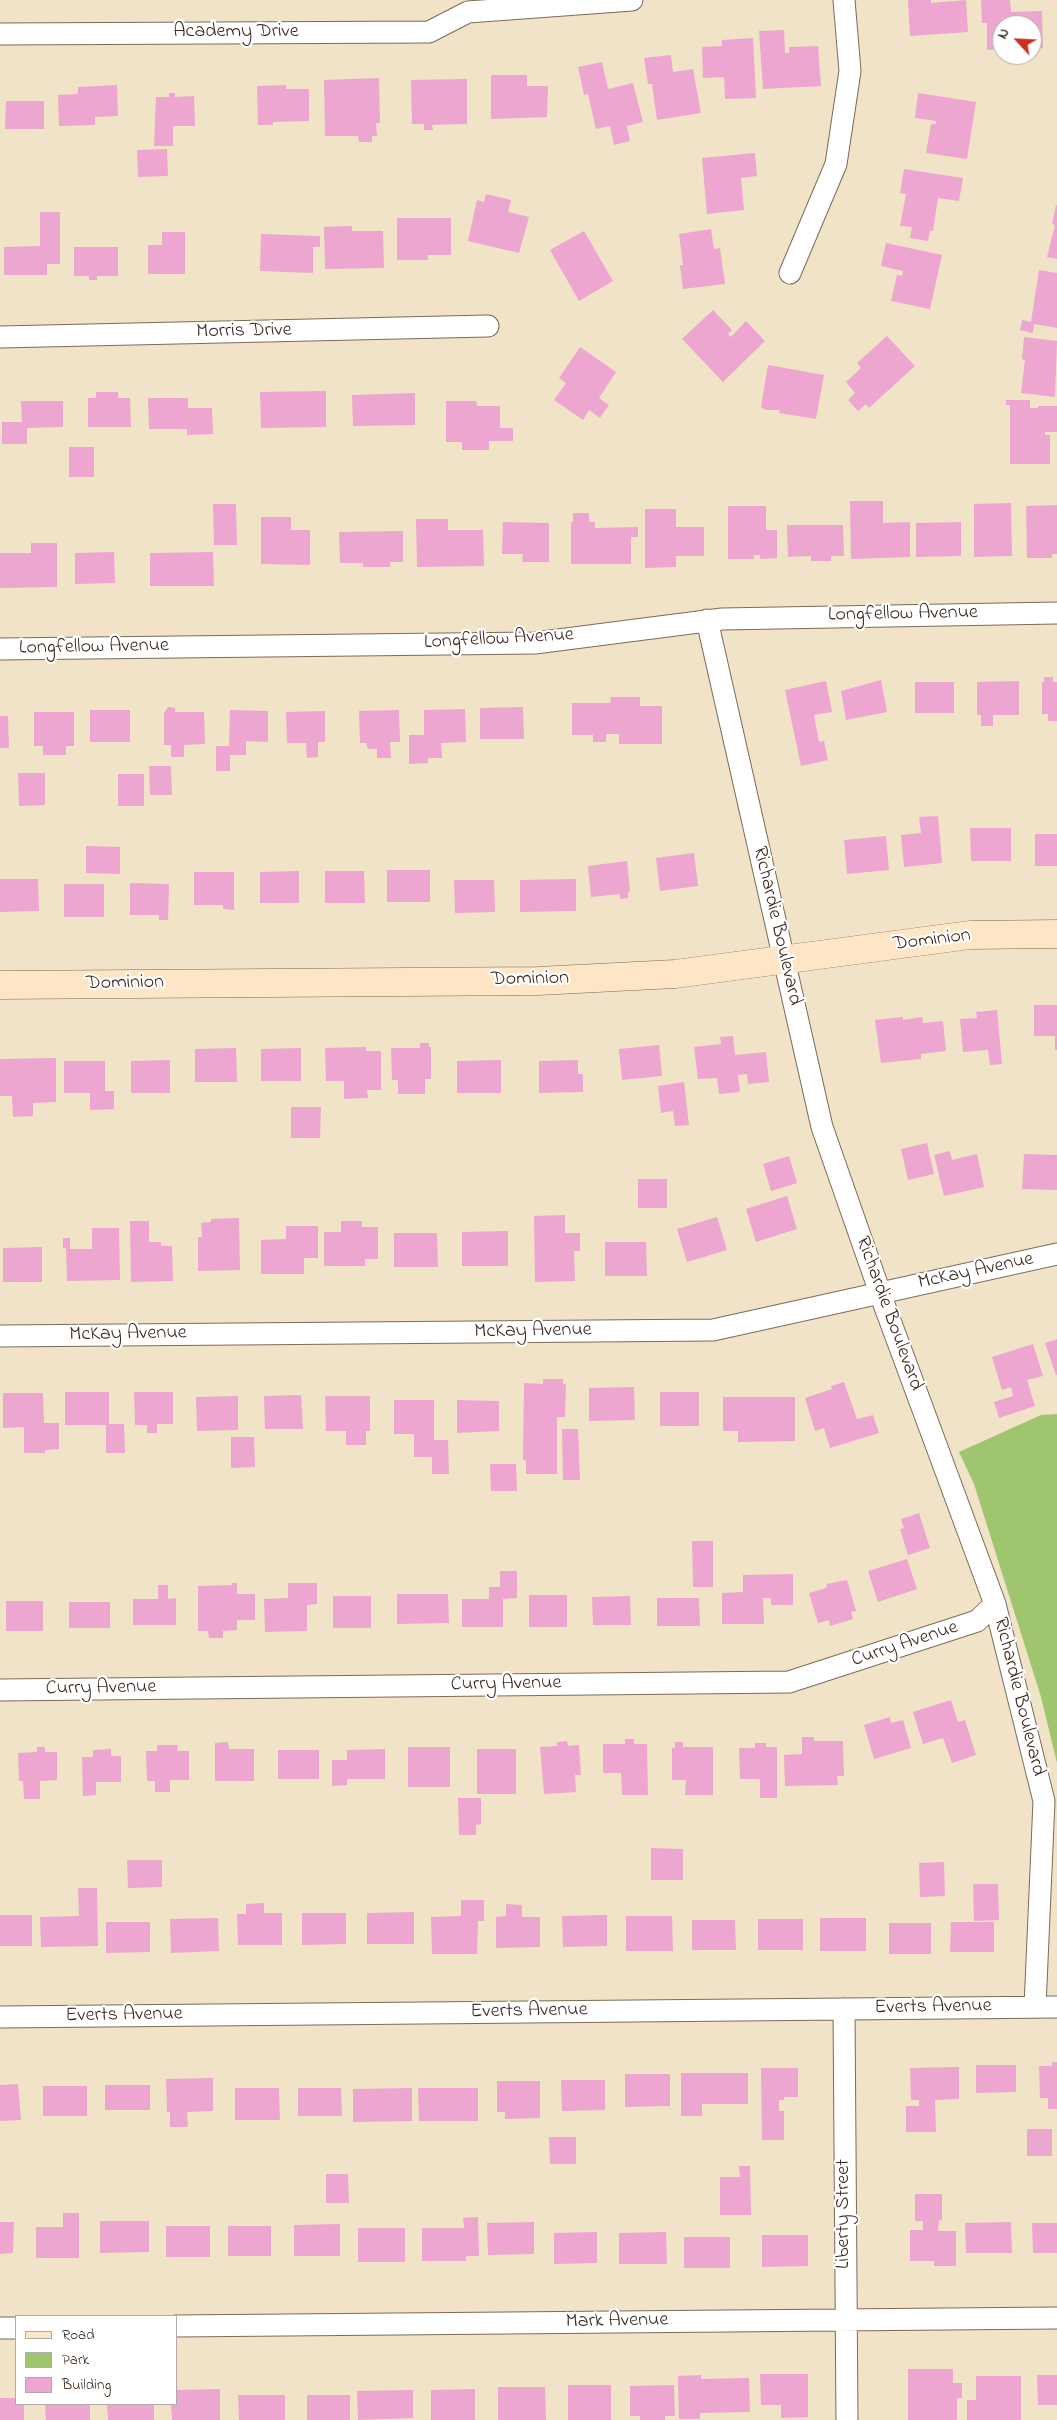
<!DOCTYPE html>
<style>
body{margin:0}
#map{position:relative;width:1057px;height:2420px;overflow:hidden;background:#f1e3c7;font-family:"Indie Flower",sans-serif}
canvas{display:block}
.legend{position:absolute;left:15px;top:2315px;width:162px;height:90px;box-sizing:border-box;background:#fff;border:1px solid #b1aaa5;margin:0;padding:6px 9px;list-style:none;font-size:15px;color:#3b2a1e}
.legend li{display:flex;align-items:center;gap:10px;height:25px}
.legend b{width:25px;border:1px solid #b1aaa5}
.north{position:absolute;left:992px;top:15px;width:50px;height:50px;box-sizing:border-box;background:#fff;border:1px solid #b1aaa5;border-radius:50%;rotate:295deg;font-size:14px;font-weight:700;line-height:20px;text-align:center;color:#3b2a1e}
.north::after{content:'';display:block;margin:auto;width:18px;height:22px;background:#c8321e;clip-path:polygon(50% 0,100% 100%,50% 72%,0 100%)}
</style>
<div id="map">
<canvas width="1057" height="2420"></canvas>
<ul class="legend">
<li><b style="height:6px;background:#fde5c5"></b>Road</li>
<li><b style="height:14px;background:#a0c56f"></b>Park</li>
<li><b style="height:14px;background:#eda6cf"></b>Building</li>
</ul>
<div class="north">N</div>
</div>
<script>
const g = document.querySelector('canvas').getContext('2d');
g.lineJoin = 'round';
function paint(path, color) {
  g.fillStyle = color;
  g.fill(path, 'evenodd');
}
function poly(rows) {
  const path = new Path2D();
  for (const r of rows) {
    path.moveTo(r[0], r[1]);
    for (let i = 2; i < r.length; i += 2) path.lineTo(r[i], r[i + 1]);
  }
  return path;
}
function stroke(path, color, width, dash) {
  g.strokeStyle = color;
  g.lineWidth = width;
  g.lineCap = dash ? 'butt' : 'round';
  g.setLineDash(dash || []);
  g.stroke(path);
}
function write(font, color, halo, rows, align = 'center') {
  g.font = font + ' "Indie Flower",sans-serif';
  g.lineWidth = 4.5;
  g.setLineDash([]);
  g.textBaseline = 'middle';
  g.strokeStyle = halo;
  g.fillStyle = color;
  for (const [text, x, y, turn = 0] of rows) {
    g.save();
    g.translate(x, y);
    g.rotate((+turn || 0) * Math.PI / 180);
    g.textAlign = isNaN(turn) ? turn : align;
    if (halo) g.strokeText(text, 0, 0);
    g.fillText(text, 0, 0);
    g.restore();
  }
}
const green = poly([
 [1057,1414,1057,1763,1041,1697,974,1484,959,1452,1041,1415]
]);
const building = poly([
 [908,0,931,0,931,3,966,0,968,32,910,36],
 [981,0,1010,0,1011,12,1042,11,1043,48,1032,49,1032,25,1002,25,1002,49,987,50,987,23,982,23],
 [784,30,785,53,789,53,789,47,818,46,821,86,763,89,759,31],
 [753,38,756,98,725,99,724,77,703,78,702,47,722,46,722,40],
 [671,55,673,72,693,69,701,113,657,120,652,84,648,84,644,58],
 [602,62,608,89,633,83,643,122,627,126,630,141,614,145,610,126,596,129,588,94,584,95,578,67],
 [491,75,527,75,527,86,548,86,547,117,491,119],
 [379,78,380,123,376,123,377,136,372,136,372,142,359,142,358,136,325,136,324,80],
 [467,79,467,124,432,125,433,130,424,130,424,124,412,124,411,80],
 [117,85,118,116,95,117,95,125,59,126,58,95,78,94,78,87],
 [286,85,286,89,309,89,309,121,273,122,273,125,258,125,257,86],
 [169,93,175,93,175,97,194,96,195,126,173,126,173,146,154,146,156,97,169,97],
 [918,93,976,102,967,159,926,153,931,124,936,124,936,121,915,118],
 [6,101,44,101,44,129,5,129],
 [167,149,168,176,138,177,137,150],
 [755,153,757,176,741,178,744,210,707,214,702,158],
 [904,169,963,178,959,201,938,198,933,231,930,231,928,241,910,238,912,227,900,226,906,194,900,193],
 [486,194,511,200,508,212,529,217,519,253,468,241,477,200,484,202],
 [1056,205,1057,205,1057,259,1047,257,1055,225,1052,224],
 [40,212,60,212,60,264,47,264,47,275,4,275,4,247,40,246],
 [397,218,451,218,451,255,428,255,428,260,397,260],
 [352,226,352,231,383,231,384,268,325,269,324,227],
 [711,229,714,249,720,248,725,284,683,289,680,265,683,265,679,234],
 [584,231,613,281,579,301,550,250],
 [162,232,185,232,185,274,148,274,148,245,162,245],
 [261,234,320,236,320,247,313,247,313,273,260,271],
 [886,243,942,255,930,309,891,301,897,275,902,276,903,271,881,266],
 [74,247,118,247,118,276,97,276,97,280,89,280,89,276,74,276],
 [1039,270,1057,273,1057,328,1034,324,1033,333,1020,330,1022,320,1031,322],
 [713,310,732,330,728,334,731,337,746,321,765,341,723,382,682,339],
 [887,336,915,366,869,408,866,404,858,411,848,400,855,393,846,382,861,368,857,363],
 [1024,337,1057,341,1055,397,1021,393,1025,360,1022,359],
 [580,347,616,372,599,398,609,405,600,418,589,410,583,420,554,400,566,383,559,378],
 [768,365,824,375,816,419,779,413,780,410,765,410,761,407],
 [326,391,326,427,261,428,260,392],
 [96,392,118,392,118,398,130,398,131,427,88,427,88,398,96,398],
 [415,393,415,425,353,426,352,395],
 [148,398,188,398,188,408,212,408,213,434,187,435,187,429,149,429],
 [1006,400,1030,400,1030,408,1038,408,1038,406,1057,406,1057,432,1045,432,1045,435,1050,435,1050,464,1010,464,1010,405,1006,405],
 [21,401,63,401,63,427,27,428,27,444,2,444,2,422,22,422],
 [446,401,476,401,477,406,500,406,500,428,513,428,513,441,489,441,489,450,462,450,462,442,446,442],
 [69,447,94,447,94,477,69,477],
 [850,501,883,501,883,523,910,522,910,557,851,559],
 [1011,503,1012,556,974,557,974,504],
 [213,504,236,504,237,545,214,545],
 [1057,505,1057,554,1052,554,1052,558,1027,558,1026,506],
 [728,506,766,506,766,530,777,530,777,558,760,559,760,555,754,555,754,559,728,559],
 [645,509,676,509,676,527,704,527,704,556,676,556,676,567,645,568],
 [573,513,589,513,589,522,595,522,595,528,638,527,638,537,631,537,631,564,571,564,571,522,573,522],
 [261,517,291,517,291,530,310,530,310,565,261,564],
 [416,519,448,519,448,530,483,530,484,566,417,567],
 [503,522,549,523,549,562,522,562,523,554,502,554],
 [961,522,961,556,916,557,916,523],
 [787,525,843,525,844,556,831,556,831,561,811,561,811,556,788,557],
 [403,531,403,562,390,562,390,567,363,567,363,563,340,563,339,532],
 [31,543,57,543,57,587,0,588,0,553,31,553],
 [114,552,115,583,75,584,75,553],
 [213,552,214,586,150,586,150,553],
 [1044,677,1053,677,1053,682,1057,682,1057,721,1048,721,1048,714,1042,714,1042,682,1044,682],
 [881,680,887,712,846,720,841,691],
 [826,681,832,712,814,715,819,742,824,741,828,760,801,766,785,690],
 [1019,681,1019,715,993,715,993,726,981,726,981,715,977,715,977,682],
 [915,682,954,682,954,713,915,713],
 [610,697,640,697,640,706,662,706,662,744,619,744,619,734,606,734,606,742,593,742,593,735,572,735,572,703,611,703],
 [168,707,175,708,175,712,204,712,205,744,184,745,184,757,171,757,171,745,164,745,164,713],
 [523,707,524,739,480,739,480,708],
 [465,709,466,742,441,743,442,758,428,758,428,763,409,764,409,735,424,735,424,710],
 [90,710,130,710,130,742,90,742],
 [230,710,268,711,268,742,246,741,246,755,230,755,230,771,216,771,216,746,229,746],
 [399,710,400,742,390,742,391,758,377,758,377,749,368,749,366,743,360,743,359,711],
 [325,711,325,742,318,742,318,757,307,758,306,743,287,743,286,712],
 [34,712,74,712,74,746,66,746,66,755,43,755,43,746,34,746],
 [0,716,8,716,9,748,0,748],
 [149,766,171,766,172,795,150,795],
 [18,773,45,773,45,805,19,806],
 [118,774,144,774,144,806,118,806],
 [938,816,942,863,904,867,901,835,921,833,919,817],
 [970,828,1011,828,1011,861,971,861],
 [1035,834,1057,834,1057,866,1035,866],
 [886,836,889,870,847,874,844,840],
 [86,846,120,847,120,874,86,873],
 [694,853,698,886,660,891,656,858],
 [627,861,630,892,628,892,628,898,620,899,620,894,591,897,588,866],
 [387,870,430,870,430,902,387,902],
 [299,871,299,903,260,903,260,872],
 [325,871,364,871,365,903,325,903],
 [194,872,234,872,234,910,223,909,223,905,194,905],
 [0,879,38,879,39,911,0,912],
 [576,879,576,911,520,912,520,880],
 [454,880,494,880,495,912,455,913],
 [130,883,169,884,168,920,159,920,159,915,130,915],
 [64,884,104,884,104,917,64,917],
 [1034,1005,1057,1005,1057,1050,1055,1050,1055,1036,1034,1036],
 [997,1010,1002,1064,990,1065,988,1050,963,1052,960,1019,977,1018,976,1012],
 [903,1017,903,1020,922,1017,923,1023,943,1021,946,1051,921,1054,921,1059,881,1063,875,1020],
 [733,1036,735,1055,766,1052,769,1082,748,1084,747,1074,738,1075,740,1092,719,1094,717,1078,698,1079,694,1047,721,1044,720,1037],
 [420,1043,429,1043,429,1047,431,1047,431,1079,425,1079,425,1094,398,1094,398,1080,392,1080,391,1048,420,1048],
 [659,1045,662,1076,622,1080,619,1049],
 [366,1047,366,1051,381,1051,381,1090,367,1090,368,1098,344,1099,344,1081,326,1081,325,1048],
 [236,1048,237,1082,195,1082,195,1049],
 [301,1048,301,1081,261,1081,261,1049],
 [56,1058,56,1102,33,1103,33,1116,13,1117,12,1096,0,1096,0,1059],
 [170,1060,170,1093,131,1093,131,1061],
 [501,1060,501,1093,457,1093,457,1061],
 [578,1060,578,1074,583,1074,583,1092,539,1093,539,1061],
 [64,1061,105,1061,105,1091,114,1091,114,1109,90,1110,90,1093,64,1093],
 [684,1082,689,1125,675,1126,673,1111,661,1113,658,1086],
 [291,1107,321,1107,320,1138,291,1138],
 [927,1143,934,1174,908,1180,901,1149],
 [950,1151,952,1160,977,1154,984,1187,944,1196,934,1155],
 [1024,1154,1057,1155,1057,1190,1022,1189],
 [789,1156,797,1183,771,1191,763,1164],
 [638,1179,667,1179,667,1208,638,1208],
 [787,1196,797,1229,756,1242,746,1209],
 [565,1215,565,1233,580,1233,580,1251,574,1251,575,1281,535,1282,534,1216],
 [717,1217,727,1250,687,1262,677,1229],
 [239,1218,240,1270,198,1271,198,1237,202,1237,201,1223,211,1222,211,1219],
 [130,1221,149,1221,149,1242,161,1242,161,1246,172,1246,173,1281,131,1282],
 [341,1221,362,1221,362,1227,378,1227,378,1259,365,1259,365,1266,324,1266,324,1232,341,1232],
 [286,1226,318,1226,318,1258,304,1258,304,1274,261,1274,261,1240,286,1239],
 [92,1228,119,1228,120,1280,67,1281,66,1248,63,1248,63,1238,70,1238,70,1249,92,1249],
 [508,1231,508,1266,462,1266,462,1232],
 [394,1233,437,1233,438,1267,394,1267],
 [605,1242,646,1242,647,1276,605,1276],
 [42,1247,42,1282,3,1282,3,1248],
 [1057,1339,1057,1375,1056,1375,1045,1343],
 [1033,1344,1043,1376,1027,1380,1035,1406,999,1418,994,1402,1013,1396,1011,1387,1002,1390,992,1357],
 [543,1379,563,1379,563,1384,566,1384,565,1417,557,1417,557,1474,526,1474,526,1460,523,1460,524,1383,543,1384],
 [844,1382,857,1419,873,1415,879,1433,830,1448,824,1428,815,1431,805,1398,832,1389,831,1386],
 [634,1387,635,1420,589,1421,589,1388],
 [65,1392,109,1392,109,1424,124,1424,125,1453,106,1453,106,1425,65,1425],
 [134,1392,173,1392,173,1424,157,1424,157,1433,147,1433,147,1425,135,1425],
 [660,1392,699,1392,699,1426,660,1426],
 [3,1393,43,1393,44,1423,59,1423,59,1449,45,1450,45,1453,24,1453,24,1427,3,1428],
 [301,1395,303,1429,265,1429,264,1396],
 [238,1396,238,1430,197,1431,196,1397],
 [325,1396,370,1396,370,1431,366,1431,366,1445,346,1445,346,1431,326,1431],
 [723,1397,795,1397,795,1441,738,1442,738,1431,723,1431],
 [394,1400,434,1400,434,1440,448,1440,449,1474,432,1474,432,1457,414,1457,414,1434,394,1434],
 [457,1400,499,1401,499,1431,457,1433],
 [562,1429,578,1429,580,1480,563,1480],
 [231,1437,254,1437,255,1467,231,1468],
 [490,1464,516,1464,517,1491,491,1491],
 [919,1513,930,1548,908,1555,900,1529,904,1528,901,1519],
 [692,1541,713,1541,713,1587,693,1587],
 [907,1559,917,1589,878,1602,868,1571],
 [500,1571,517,1571,517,1598,503,1599,503,1627,462,1627,462,1599,489,1599,489,1587,500,1587],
 [793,1574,793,1605,771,1605,771,1598,763,1598,764,1624,722,1624,722,1593,743,1592,743,1575],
 [847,1580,856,1611,851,1612,853,1619,830,1626,829,1620,818,1623,809,1593,826,1588,827,1584],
 [232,1583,237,1583,237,1594,255,1594,255,1620,237,1620,237,1630,223,1631,223,1638,209,1638,208,1631,198,1631,198,1586,232,1585],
 [288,1583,317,1583,317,1604,307,1605,307,1631,265,1632,264,1599,288,1598],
 [158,1585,168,1585,168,1599,176,1598,176,1625,133,1625,133,1599,158,1599],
 [397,1594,448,1594,449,1623,397,1624],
 [529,1595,567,1595,567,1627,529,1627],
 [333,1596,371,1596,371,1628,333,1628],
 [630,1596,631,1625,593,1625,592,1597],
 [657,1598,699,1598,700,1626,657,1626],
 [6,1601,43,1601,43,1631,6,1631],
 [69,1602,110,1602,110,1628,69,1628],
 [951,1700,958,1722,965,1720,976,1755,952,1763,943,1738,923,1744,913,1712],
 [890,1717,891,1723,903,1720,911,1748,874,1759,864,1725],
 [802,1737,814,1737,814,1741,843,1741,844,1776,837,1776,838,1785,785,1786,784,1755,802,1754],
 [625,1739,634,1739,634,1744,647,1744,648,1795,622,1795,621,1773,603,1773,603,1744,625,1744],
 [567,1741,568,1746,579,1745,581,1775,575,1775,576,1792,544,1794,540,1747,557,1746,557,1742],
 [228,1742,229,1749,254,1749,254,1781,215,1781,215,1743],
 [675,1742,683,1742,683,1747,713,1747,713,1795,685,1795,686,1780,672,1780,672,1748,675,1748],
 [755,1743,766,1743,766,1747,777,1747,777,1798,760,1798,760,1779,740,1779,739,1748,755,1748],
 [157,1745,178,1745,177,1751,189,1751,189,1780,170,1780,170,1792,155,1792,155,1781,147,1781,146,1751,157,1751],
 [37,1747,45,1747,45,1752,57,1752,57,1780,40,1781,40,1799,24,1799,23,1781,19,1781,18,1753,37,1752],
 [408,1747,450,1747,450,1787,408,1787],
 [111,1749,111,1756,121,1756,121,1782,96,1782,96,1795,83,1796,82,1757,93,1757,93,1750],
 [385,1749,385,1779,347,1779,347,1785,332,1786,332,1760,347,1760,347,1750],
 [477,1749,516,1749,516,1794,477,1794],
 [278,1750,319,1750,319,1779,278,1779],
 [458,1798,481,1798,481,1824,476,1825,476,1835,459,1835],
 [651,1848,683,1849,683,1880,651,1880],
 [127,1860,162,1860,162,1887,128,1888],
 [944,1862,945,1896,920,1897,919,1863],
 [973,1884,998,1884,999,1920,974,1921],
 [78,1888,97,1888,98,1946,41,1947,40,1917,79,1916],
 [461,1900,484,1900,484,1921,478,1921,477,1954,432,1954,431,1917,461,1916],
 [264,1903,264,1913,282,1913,282,1945,238,1945,237,1914,246,1914,246,1904],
 [506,1904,522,1905,522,1917,540,1917,540,1947,496,1948,496,1917,506,1916],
 [414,1912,414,1944,367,1944,367,1913],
 [302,1913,346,1913,346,1944,302,1945],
 [0,1915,32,1915,32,1946,0,1946],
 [607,1915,607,1946,563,1947,562,1916],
 [626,1916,672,1916,673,1951,626,1951],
 [218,1918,219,1951,171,1953,170,1919],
 [820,1918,866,1918,866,1951,820,1951],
 [758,1919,803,1919,803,1950,758,1950],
 [692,1920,735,1920,736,1950,692,1950],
 [106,1922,150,1922,150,1952,106,1953],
 [951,1922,994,1922,994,1952,950,1952],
 [889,1923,931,1923,931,1954,889,1954],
 [1052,2062,1057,2062,1057,2109,1048,2109,1048,2098,1040,2098,1039,2066,1052,2066],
 [976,2065,1016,2065,1016,2092,976,2093],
 [959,2067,959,2099,935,2100,936,2132,906,2132,906,2106,919,2106,919,2100,911,2100,910,2068],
 [761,2068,798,2068,798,2097,784,2097,784,2100,779,2100,779,2111,784,2111,784,2140,762,2140],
 [681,2073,748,2073,748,2104,702,2104,702,2116,681,2116],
 [625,2074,670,2074,670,2106,625,2107],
 [213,2078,213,2111,187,2112,188,2127,170,2127,170,2112,167,2112,166,2079],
 [561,2080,605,2080,605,2110,562,2111],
 [497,2081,540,2081,540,2118,505,2119,505,2112,497,2112],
 [18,2084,21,2120,0,2121,0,2085],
 [105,2085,150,2085,150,2110,105,2110],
 [43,2086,87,2086,87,2116,43,2116],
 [235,2088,279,2088,280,2120,235,2120],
 [298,2088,341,2088,342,2116,298,2116],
 [412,2088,412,2121,353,2122,353,2089],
 [418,2088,478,2088,478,2121,419,2121],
 [1027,2129,1052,2129,1052,2156,1027,2156],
 [549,2137,576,2137,576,2164,550,2164],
 [739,2166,750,2166,751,2215,720,2215,720,2177,740,2177],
 [326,2174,348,2174,349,2203,326,2203],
 [915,2194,942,2194,942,2220,939,2220,938,2231,956,2231,956,2266,934,2266,934,2261,910,2261,910,2230,923,2230,923,2221,915,2221],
 [63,2213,79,2213,79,2258,36,2258,36,2227,63,2227],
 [478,2217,479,2256,466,2256,466,2261,422,2261,422,2228,464,2228,463,2218],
 [100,2221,149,2221,149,2252,100,2253],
 [0,2222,14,2222,13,2253,0,2254],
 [534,2222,534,2254,488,2255,487,2223],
 [1011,2222,1012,2253,966,2253,965,2223],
 [1032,2223,1057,2223,1057,2253,1033,2253],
 [340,2224,340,2256,294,2256,294,2225],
 [166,2226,210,2226,210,2257,166,2257],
 [228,2226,271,2226,271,2256,228,2256],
 [358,2228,405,2228,405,2262,358,2262],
 [597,2232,597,2263,554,2264,554,2233],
 [666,2232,667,2264,619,2264,619,2233],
 [762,2235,808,2235,808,2266,762,2267],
 [684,2237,730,2237,730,2268,684,2268],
 [908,2369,953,2369,953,2383,962,2383,962,2398,957,2398,957,2420,908,2420],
 [760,2374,808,2374,808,2417,781,2418,781,2405,761,2405],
 [701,2375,701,2379,749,2378,750,2412,700,2413,700,2419,679,2419,678,2376],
 [1037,2375,1057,2375,1057,2405,1038,2405],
 [976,2376,1021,2376,1021,2420,967,2420,967,2400,976,2400],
 [568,2385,611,2385,611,2420,568,2420],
 [674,2385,675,2416,665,2416,665,2420,640,2420,640,2416,630,2416,630,2386],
 [498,2387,545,2387,546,2420,498,2420],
 [220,2389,220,2420,172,2420,171,2404,176,2404,176,2390],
 [475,2389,475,2420,431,2420,431,2390],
 [413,2390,413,2418,358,2420,357,2391],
 [238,2395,285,2395,285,2420,239,2420],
 [307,2395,350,2395,350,2420,307,2420],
 [0,2398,16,2398,16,2404,24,2404,24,2420,0,2420],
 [45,2404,90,2404,90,2420,46,2420],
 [107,2404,154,2404,154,2420,108,2420]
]);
const street = poly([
 [0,34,429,32,468,12,632,0],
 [790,273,836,164,850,71,844,0],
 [0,337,488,326],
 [707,620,822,1127,885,1307,995,1604,1044,1801,1035,2007],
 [0,649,535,643,722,619,1057,613],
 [0,1336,713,1330,1057,1254],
 [0,1690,789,1682,977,1621,995,1604],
 [844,2009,847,2420],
 [0,2017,1057,2007],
 [176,2326,1057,2318],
 [0,2328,16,2328]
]);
const secondary = poly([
 [0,985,538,981,675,974,970,935,1057,934]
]);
const streetNames = [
 ["Academy Drive",236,33],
 ["Morris Drive",244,332,-1],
 ["Longfellow Avenue",903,615,-1],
 ["Longfellow Avenue",499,640,-3],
 ["Longfellow Avenue",94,648,-1],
 ["Richardie Boulevard",776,926,77],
 ["Dominion",932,941,-7],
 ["Dominion",530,980,-1],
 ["Dominion",125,984,-1],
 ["McKay Avenue",976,1272,-12],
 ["Richardie Boulevard",888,1314,70],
 ["McKay Avenue",533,1332,-1],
 ["McKay Avenue",128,1335,-1],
 ["Curry Avenue",905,1645,-18],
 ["Curry Avenue",506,1685,-1],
 ["Curry Avenue",101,1689,-1],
 ["Richardie Boulevard",1018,1697,76],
 ["Everts Avenue",933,2008,-1],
 ["Everts Avenue",529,2012,-1],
 ["Everts Avenue",124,2016,-1],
 ["Liberty Street",845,2214,-90],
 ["Mark Avenue",617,2322,-1]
];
paint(green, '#a0c56f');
paint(building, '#eda6cf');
stroke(street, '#7b6b59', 23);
stroke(secondary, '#7b6b59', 29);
stroke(street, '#fff', 21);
stroke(secondary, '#fde5c5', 28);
write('20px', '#3b2a1e', '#fff', streetNames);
</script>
